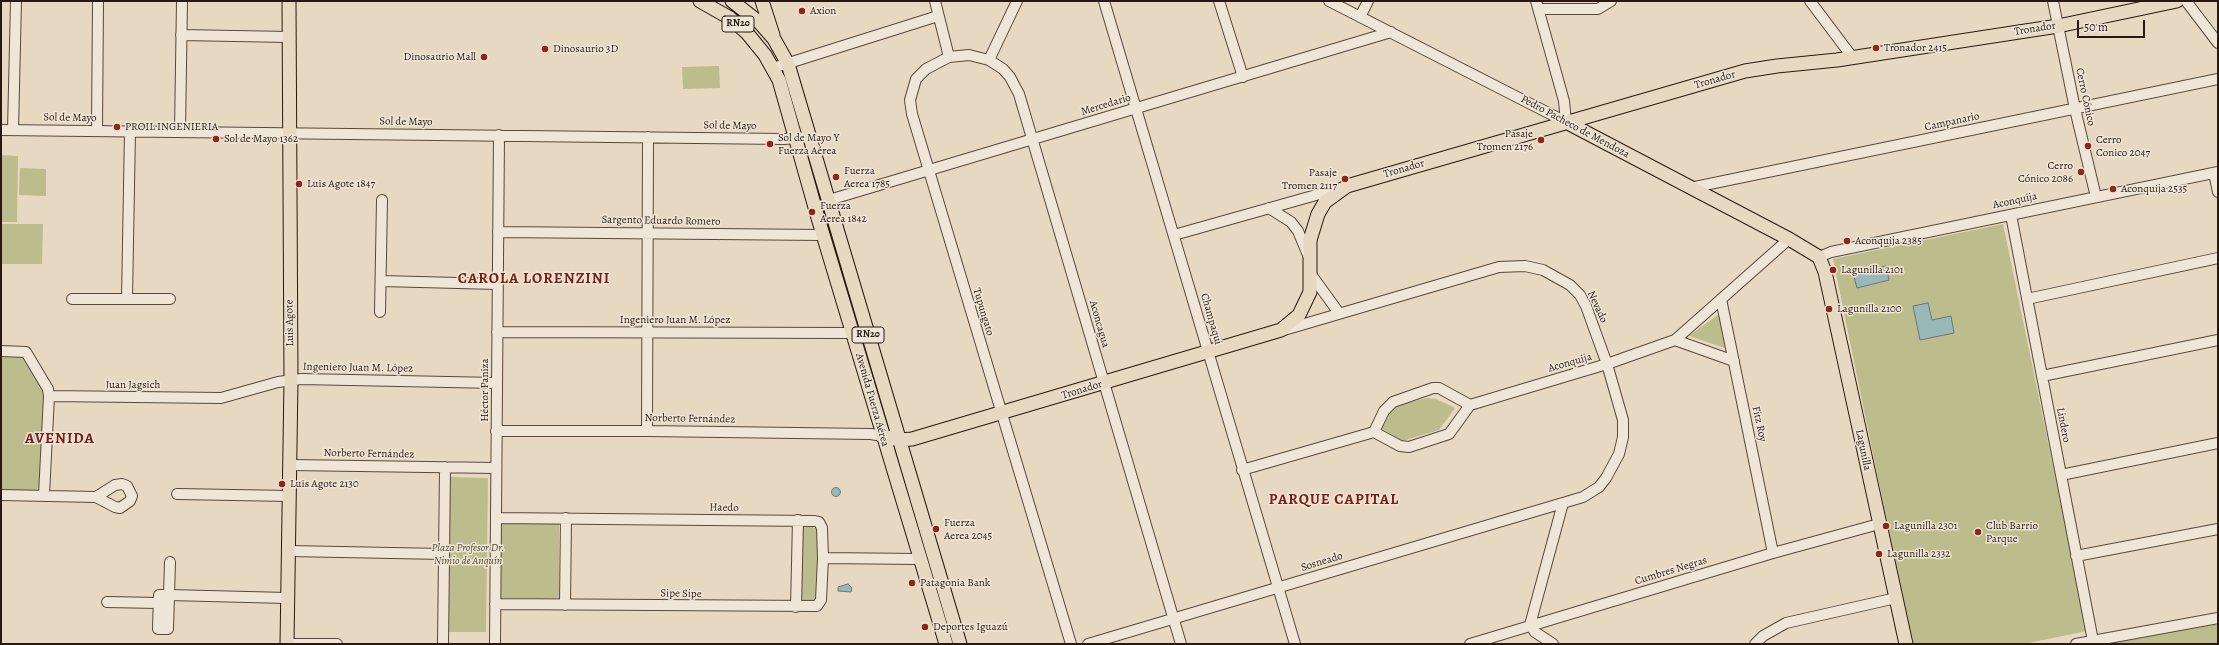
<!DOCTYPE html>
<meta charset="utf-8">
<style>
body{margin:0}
#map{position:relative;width:2219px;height:645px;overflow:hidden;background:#e7d8c1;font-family:Alegreya,serif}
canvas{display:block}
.frame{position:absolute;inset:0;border:2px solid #281811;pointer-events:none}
.scale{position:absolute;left:2077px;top:20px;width:68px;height:18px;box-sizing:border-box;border:2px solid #281811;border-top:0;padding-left:5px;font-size:12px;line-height:14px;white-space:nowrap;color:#281811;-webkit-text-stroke:3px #efe6d7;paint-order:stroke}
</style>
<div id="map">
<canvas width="2219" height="645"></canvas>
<div class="frame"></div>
<div class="scale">50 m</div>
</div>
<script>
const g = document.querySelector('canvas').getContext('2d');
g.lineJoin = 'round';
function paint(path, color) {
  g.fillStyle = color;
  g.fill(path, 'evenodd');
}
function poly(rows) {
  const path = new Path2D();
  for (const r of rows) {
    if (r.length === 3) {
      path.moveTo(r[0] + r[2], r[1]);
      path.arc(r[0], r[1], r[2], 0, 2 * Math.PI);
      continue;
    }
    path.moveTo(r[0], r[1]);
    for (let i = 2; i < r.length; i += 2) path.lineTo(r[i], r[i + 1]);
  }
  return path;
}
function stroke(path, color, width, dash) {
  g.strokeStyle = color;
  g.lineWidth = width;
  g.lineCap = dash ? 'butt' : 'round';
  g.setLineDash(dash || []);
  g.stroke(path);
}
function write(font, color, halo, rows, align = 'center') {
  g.font = font + ' Alegreya,serif';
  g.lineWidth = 3;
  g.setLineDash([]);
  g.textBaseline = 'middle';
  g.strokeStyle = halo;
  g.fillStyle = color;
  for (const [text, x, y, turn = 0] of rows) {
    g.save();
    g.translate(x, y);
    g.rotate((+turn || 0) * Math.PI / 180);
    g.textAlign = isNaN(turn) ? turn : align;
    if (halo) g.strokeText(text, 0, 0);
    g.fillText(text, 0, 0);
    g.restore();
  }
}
const green = poly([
 [719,66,720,88,683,89,682,67],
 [1,155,18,156,17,222,1,222],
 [20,168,46,169,46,196,19,195],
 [1,224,43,224,42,264,1,264],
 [2003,224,2087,631,2023,644,1912,644,1833,259],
 [1719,314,1725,348,1689,336],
 [1,355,25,357,49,396,43,483,36,491,1,489],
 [1426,398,1436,399,1455,408,1439,430,1402,441,1382,429,1390,413,1397,406],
 [449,477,488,478,486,632,447,632],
 [559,522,559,598,501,598,501,523],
 [800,525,812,525,819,533,819,598,814,603,799,604],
 [2218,618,2218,644,2076,644]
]);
const water = poly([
 [1886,266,1889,280,1857,288,1853,273,1886,266],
 [1928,303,1932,320,1951,316,1954,333,1920,340,1913,306,1928,303],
 [836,492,4.5],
 [848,584,852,588,851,592,838,591,838,587,848,584]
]);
const minor = poly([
 [935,1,949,57],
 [1104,1,1295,644],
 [1219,1,1243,77],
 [1329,1,1566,122,1564,101,1536,1],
 [1810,1,1853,58],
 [2053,1,2075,109,2096,197],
 [2186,1,2218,43],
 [1539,9,1598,9,1611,1],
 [1360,17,1368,1],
 [181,35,289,37],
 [989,60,1017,1],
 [773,68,938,16],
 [1,130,784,139,811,137],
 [13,130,16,1],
 [97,130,98,1],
 [180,131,182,1],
 [2214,173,2218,192],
 [1690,188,2218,79],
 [829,200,1391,32],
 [1269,208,1291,222,1298,231,1308,255],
 [2011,215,2093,641],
 [498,232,823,235],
 [1174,235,1341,188],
 [1819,257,1831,252,2218,172],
 [1310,273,1339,313],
 [381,281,497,284],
 [72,299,170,299],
 [127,299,130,131],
 [1721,299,1773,553],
 [2027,299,2218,258],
 [380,312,382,200],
 [497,332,852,333],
 [1675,340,1734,361],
 [1,351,26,352,48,389,49,396,221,398,278,382,301,379,497,383],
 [2042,376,2218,340],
 [496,431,647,431,871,434,882,436],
 [647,431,648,137],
 [1374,432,1384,411,1393,402,1433,388,1439,388,1470,405],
 [290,465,496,468],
 [1242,470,1374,432,1400,446,1409,447,1449,434,1470,405,1607,364,1675,340,1789,239],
 [2061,475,2218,443],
 [177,494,290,496],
 [1,495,96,497,115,507,120,508,130,501,132,496,127,486,122,484,115,485,96,497],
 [44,495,49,396],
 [289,551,444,554],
 [2076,556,2218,529],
 [823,558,919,559],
 [170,562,169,595,168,629,158,629,159,595,169,595,287,598],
 [107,602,158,603],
 [495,604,817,606,821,600,823,558,822,528,819,522,815,521,496,518],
 [565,605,566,518],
 [796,607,798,520],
 [287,644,337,644],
 [443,644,445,467],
 [495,644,499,135],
 [1071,644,912,114,910,100,916,79,926,69,949,57,969,55,989,60,1003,69,1010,77,1019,94,1181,644],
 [1088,644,1583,497,1599,487,1606,478,1619,454,1623,437,1623,420,1607,364,1586,306,1580,295,1570,285,1543,270,1525,266,1499,267,1284,330],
 [1470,644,1773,553,1879,524],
 [1553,644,1535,632,1530,625,1563,503],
 [1755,644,1763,636,1786,623,1896,598],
 [2076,644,2218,618]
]);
const major = poly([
 [700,1,730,18,747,33,765,55,779,80,818,218,946,644],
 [732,1,760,23,774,39,788,64,960,644],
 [762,1,773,35],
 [1566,122,1789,239,1819,257,1825,272,1906,644],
 [882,436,899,440,912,439,1281,330,1299,315,1310,292,1310,240,1318,214,1325,202,1347,186,1745,71,1777,66,1837,60,2058,26,2177,1],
 [287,644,291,380,289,1]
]);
const markers = [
 [802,11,4,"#8f2418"],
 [1876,48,4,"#8f2418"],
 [545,49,4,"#8f2418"],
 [484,57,4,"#8f2418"],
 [117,127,4,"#8f2418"],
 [216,139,4,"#8f2418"],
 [1541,140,4,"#8f2418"],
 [770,144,4,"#8f2418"],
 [2088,146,4,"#8f2418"],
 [2081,172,4,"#8f2418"],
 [836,177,4,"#8f2418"],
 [1345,179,4,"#8f2418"],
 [299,184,4,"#8f2418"],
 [2113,189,4,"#8f2418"],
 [812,212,4,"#8f2418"],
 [1847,241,4,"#8f2418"],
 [1833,270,4,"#8f2418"],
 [1829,309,4,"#8f2418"],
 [282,484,4,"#8f2418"],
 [1886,526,4,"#8f2418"],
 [936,529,4,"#8f2418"],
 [1978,532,4,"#8f2418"],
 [1879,554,4,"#8f2418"],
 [912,583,4,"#8f2418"],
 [925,627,4,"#8f2418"]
];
const shields = [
 [738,24,32],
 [868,335,32]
];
const shieldNames = [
 ["RN20",738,24],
 ["RN20",868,335]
];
const poiNames = [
 ["Axion",810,11],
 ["Tronador 2415",1884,48],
 ["Dinosaurio 3D",553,49],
 ["Dinosaurio Mall",476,57,"right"],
 ["PROIL INGENIERIA",125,127],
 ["Pasaje",1533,134,"right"],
 ["Tromen 2176",1533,147,"right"],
 ["Sol de Mayo Y",778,138],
 ["Fuerza Aérea",778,151],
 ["Sol de Mayo 1362",224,139],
 ["Cerro",2096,140],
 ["Conico 2047",2096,153],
 ["Cerro",2073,166,"right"],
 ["Cónico 2086",2073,179,"right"],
 ["Fuerza",844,171],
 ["Aerea 1785",844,184],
 ["Pasaje",1337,173,"right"],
 ["Tromen 2117",1337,186,"right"],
 ["Luis Agote 1847",307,184],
 ["Aconquija 2535",2121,189],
 ["Fuerza",820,206],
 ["Aerea 1842",820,219],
 ["Aconquija 2385",1855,241],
 ["Lagunilla 2101",1841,270],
 ["Lagunilla 2100",1837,309],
 ["Luis Agote 2130",290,484],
 ["Fuerza",944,523],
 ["Aerea 2045",944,536],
 ["Lagunilla 2301",1894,526],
 ["Club Barrio",1986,526],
 ["Parque",1986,539],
 ["Lagunilla 2332",1887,554],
 ["Patagonia Bank",920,583],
 ["Deportes Iguazú",933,627]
];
const streetNames = [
 ["Tronador",2035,29,-9],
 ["Tronador",1715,80,-16],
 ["Cerro Cónico",2085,97,78],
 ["Mercedario",1106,105,-17],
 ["Sol de Mayo",70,118,1],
 ["Sol de Mayo",406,122,1],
 ["Campanario",1952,122,-12],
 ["Sol de Mayo",730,126,1],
 ["Pedro Pacheco de Mendoza",1575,127,28],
 ["Tronador",1404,169,-16],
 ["Aconquija",2015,201,-12],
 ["Sargento Eduardo Romero",661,221,1],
 ["Nevado",1597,307,65],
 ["Tupungato",983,312,73],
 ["Champaquí",1211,319,74],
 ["Ingeniero Juan M. López",675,320],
 ["Luis Agote",290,323,-91],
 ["Aconcagua",1099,324,74],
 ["Aconquija",1570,363,-16],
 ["Ingeniero Juan M. López",358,368,1],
 ["Juan Jagsich",133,385],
 ["Héctor Paniza",485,390,-90],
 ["Tronador",1082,390,-17],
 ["Avenida Fuerza Aérea",872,400,74],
 ["Norberto Fernández",690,419,1],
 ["Fitz Roy",1759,424,78],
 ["Lindero",2063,425,79],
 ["Lagunilla",1863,450,78],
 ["Norberto Fernández",369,454,1],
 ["Haedo",724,508,1],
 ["Sosneado",1322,562,-17],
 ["Cumbres Negras",1671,571,-17],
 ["Sipe Sipe",681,594,1]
];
const parkNames = [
 ["Plaza Profesor Dr.",468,548],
 ["Nimio de Anquín",468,561]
];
const districtNames = [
 ["CAROLA LORENZINI",534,279],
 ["AVENIDA",60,439],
 ["PARQUE CAPITAL",1334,500]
];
paint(green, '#bdbc8d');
paint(water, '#99b8ba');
stroke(water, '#6c7876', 1);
stroke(minor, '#58483d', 12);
stroke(major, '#281811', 15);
stroke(minor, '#efe6d7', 10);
stroke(major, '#e7d8c1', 13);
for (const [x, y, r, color] of markers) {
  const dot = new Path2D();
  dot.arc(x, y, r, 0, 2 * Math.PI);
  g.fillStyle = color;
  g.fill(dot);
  stroke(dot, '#efe6d7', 1.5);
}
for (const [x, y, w] of shields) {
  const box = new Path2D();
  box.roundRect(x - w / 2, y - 8, w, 16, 3);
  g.fillStyle = '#efe6d7';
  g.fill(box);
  stroke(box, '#281811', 1);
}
write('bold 10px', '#281811', null, shieldNames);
write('11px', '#281811', '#efe6d7', poiNames, 'left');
write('11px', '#281811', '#efe6d7', streetNames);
write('italic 11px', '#554936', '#efe6d7', parkNames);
g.letterSpacing = '1px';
write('bold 15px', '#7a1f14', '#efe6d7', districtNames);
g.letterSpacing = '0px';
</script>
